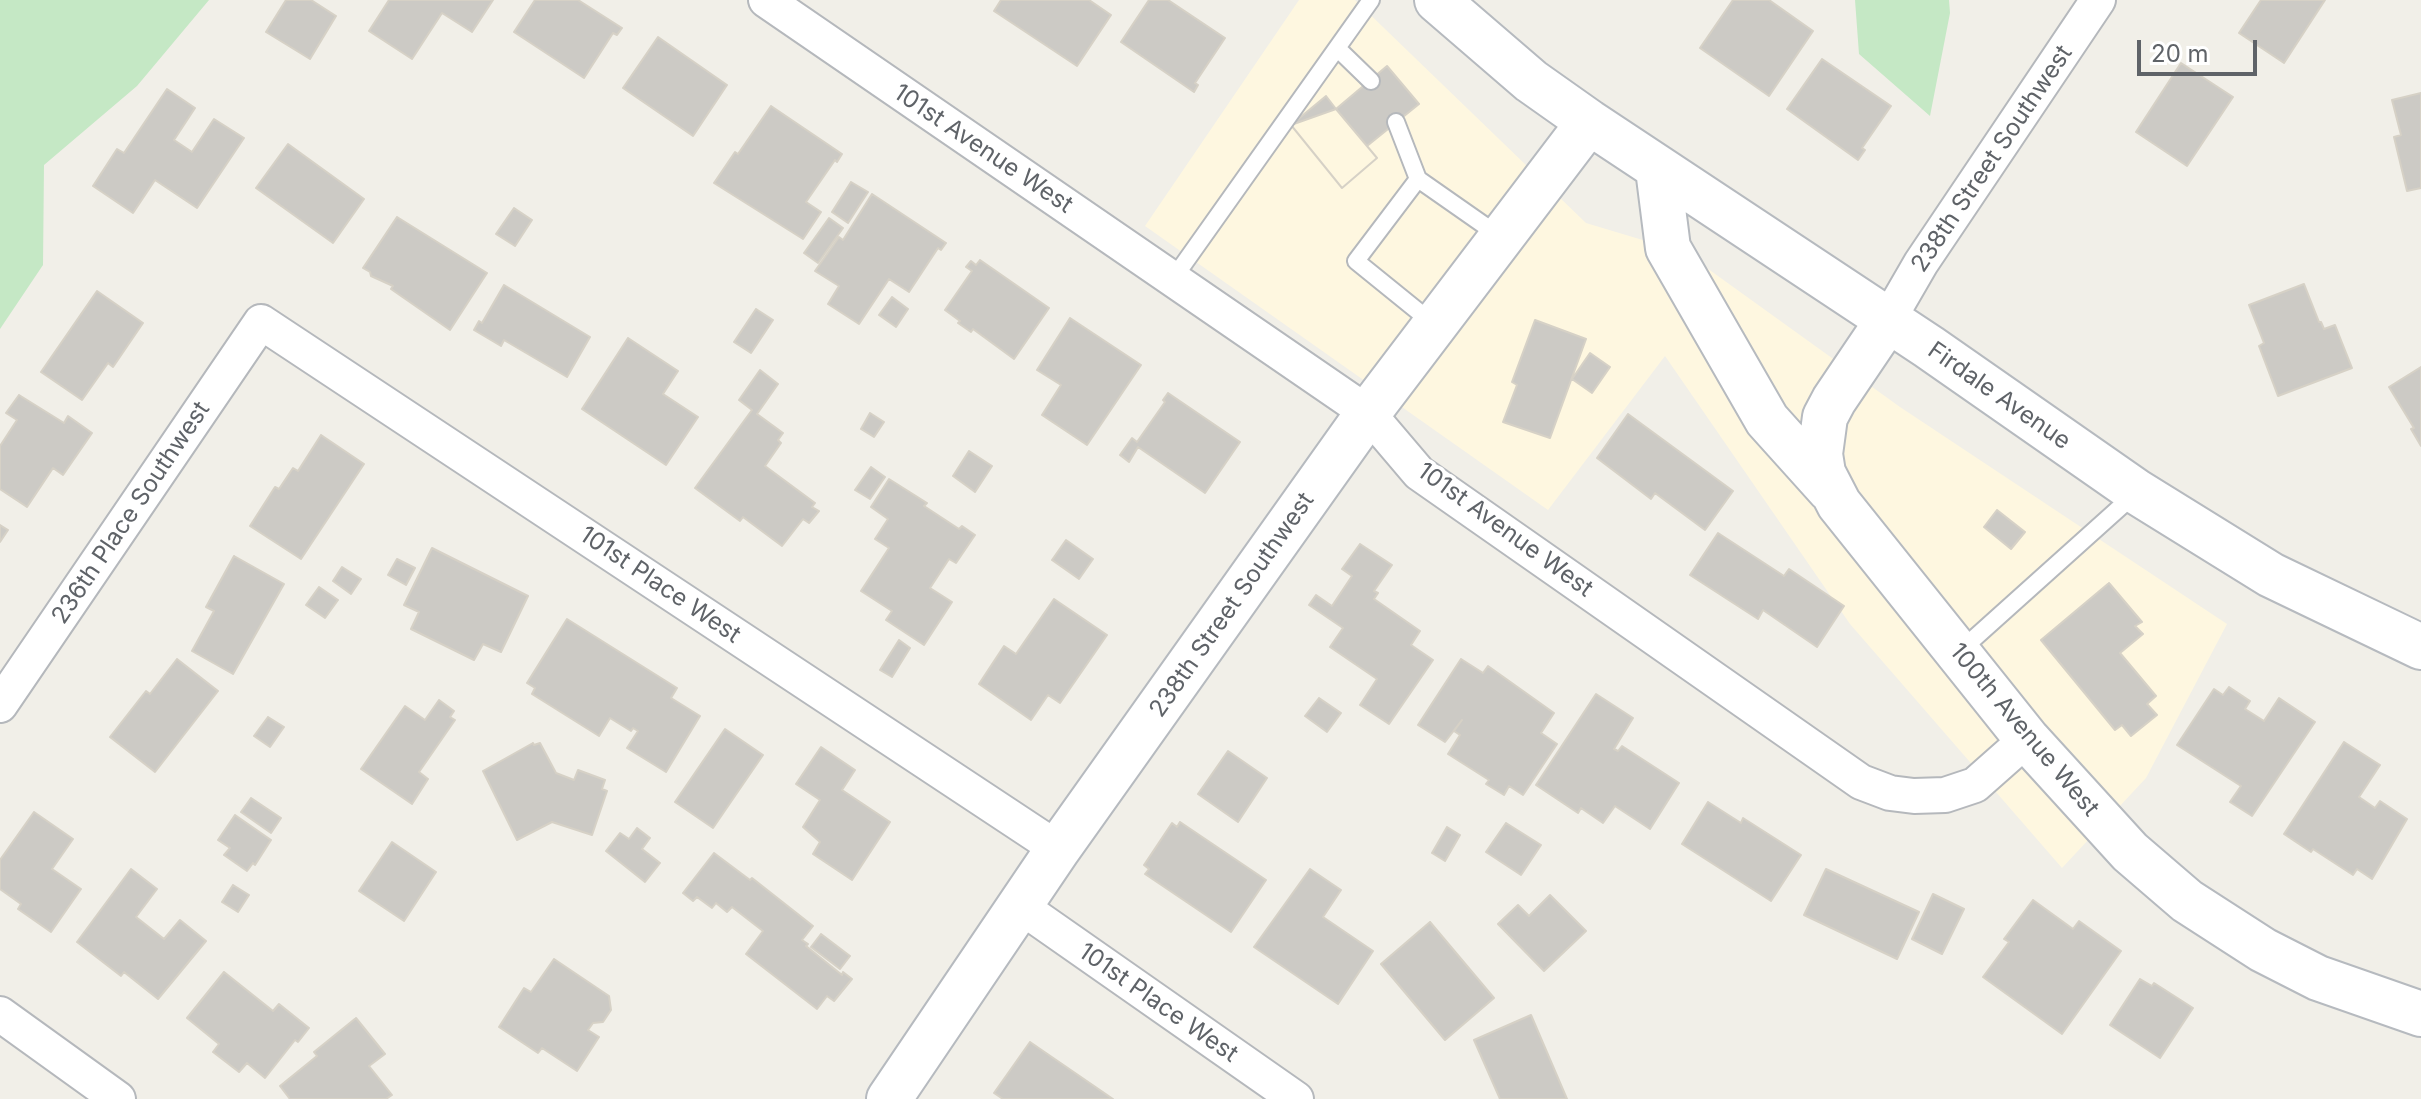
<!DOCTYPE html>
<style>
body{margin:0}
#map{position:relative;width:2421px;height:1099px;overflow:hidden;background:#f1efe8;font-family:Inter,sans-serif}
canvas{display:block}
.scale{position:absolute;left:2137px;top:40px;width:120px;height:36px;box-sizing:border-box;border:4px solid #5f6368;border-top:0;padding-left:10px;font-size:24px;line-height:28px;white-space:nowrap;color:#5f6368;-webkit-text-stroke:6px #fff;paint-order:stroke}
</style>
<div id="map">
<canvas width="2421" height="1099"></canvas>
<div class="scale">20 m</div>
</div>
<script>
const g = document.querySelector('canvas').getContext('2d');
g.lineJoin = 'round';
function paint(path, color) {
  g.fillStyle = color;
  g.fill(path, 'evenodd');
}
function poly(rows) {
  const path = new Path2D();
  for (const r of rows) {
    path.moveTo(r[0], r[1]);
    for (let i = 2; i < r.length; i += 2) path.lineTo(r[i], r[i + 1]);
  }
  return path;
}
function stroke(path, color, width, dash) {
  g.strokeStyle = color;
  g.lineWidth = width;
  g.lineCap = dash ? 'butt' : 'round';
  g.setLineDash(dash || []);
  g.stroke(path);
}
function write(font, color, halo, rows, align = 'center') {
  g.font = font + ' Inter,sans-serif';
  g.lineWidth = 7;
  g.setLineDash([]);
  g.textBaseline = 'middle';
  g.strokeStyle = halo;
  g.fillStyle = color;
  for (const [text, x, y, turn = 0] of rows) {
    g.save();
    g.translate(x, y);
    g.rotate((+turn || 0) * Math.PI / 180);
    g.textAlign = isNaN(turn) ? turn : align;
    if (halo) g.strokeText(text, 0, 0);
    g.fillText(text, 0, 0);
    g.restore();
  }
}
const commercial = poly([
 [1299,0,1355,0,1586,223,1686,253,1900,407,2227,624,2146,778,2062,868,1850,624,1665,356,1548,510,1145,226]
]);
const green = poly([
 [0,0,209,0,137,86,44,165,43,265,0,329],
 [1855,0,1949,0,1950,13,1930,116,1859,54]
]);
const building = poly([
 [286,0,311,0,336,16,310,59,266,32,286,0],
 [389,0,493,0,472,32,442,13,412,59,369,31,389,0],
 [535,0,578,0,622,28,617,35,613,33,584,78,514,32,535,0],
 [1001,0,1089,0,1111,15,1077,66,994,11,1001,0],
 [1149,0,1168,0,1225,38,1195,83,1198,85,1194,92,1121,42,1149,0],
 [1733,0,1769,0,1813,31,1769,96,1700,48,1733,0],
 [2261,0,2325,0,2284,63,2239,33,2261,0],
 [658,37,727,85,693,136,623,88,658,37],
 [1822,59,1891,106,1862,148,1865,150,1858,160,1787,109,1822,59],
 [2181,63,2233,97,2187,166,2136,132,2181,63],
 [1387,66,1419,104,1367,146,1377,158,1342,188,1291,125,1326,96,1336,109,1387,66],
 [167,89,195,108,174,140,192,152,214,119,244,138,197,208,155,180,133,213,93,186,117,149,124,153,167,89],
 [2421,93,2421,188,2407,191,2394,137,2401,135,2392,100,2421,93],
 [771,106,842,154,837,162,835,160,806,202,821,212,803,239,714,183,735,152,738,154,771,106],
 [1336,109,1377,158,1342,188,1291,125,1336,109],
 [288,144,364,199,333,243,256,188,288,144],
 [851,182,868,192,848,223,832,212,851,182],
 [872,194,946,243,941,250,938,248,909,292,889,279,859,324,828,304,839,286,815,271,839,237,843,240,872,194],
 [514,208,532,220,515,246,496,234,514,208],
 [397,217,487,273,450,330,391,289,393,286,371,276,370,272,363,268,397,217],
 [829,218,843,228,818,263,804,253,829,218],
 [980,260,1049,308,1014,359,973,329,971,332,958,323,960,321,945,310,972,271,966,267,971,261,976,265,980,260],
 [2304,284,2319,322,2321,322,2324,329,2335,325,2352,368,2278,396,2259,346,2264,343,2249,305,2304,284],
 [504,285,590,337,567,377,504,340,501,346,474,330,479,321,482,323,504,285],
 [97,291,143,323,113,367,108,363,82,400,41,372,97,291],
 [892,297,908,309,896,327,879,315,892,297],
 [756,309,773,320,751,353,734,342,756,309],
 [1070,318,1141,365,1087,445,1042,415,1061,385,1037,370,1070,318],
 [1535,320,1586,339,1550,438,1503,422,1517,385,1512,382,1535,320],
 [628,338,678,371,663,394,698,417,666,465,582,409,628,338],
 [1590,353,1610,367,1592,393,1572,379,1590,353],
 [2421,367,2421,446,2411,429,2414,428,2389,387,2421,367],
 [760,370,778,384,757,414,783,433,778,440,781,443,765,466,815,503,812,507,819,511,809,523,803,519,782,546,743,517,740,521,695,488,752,410,739,400,760,370],
 [1168,393,1240,442,1205,493,1138,447,1129,462,1120,455,1132,438,1137,442,1165,402,1163,400,1168,393],
 [19,395,64,423,68,416,92,433,63,475,53,468,27,507,0,489,0,446,17,420,6,413,19,395],
 [870,413,884,422,874,437,861,429,870,413],
 [1628,414,1733,491,1705,530,1655,493,1651,499,1597,458,1628,414],
 [321,435,364,464,301,559,250,526,275,487,279,489,293,468,298,471,321,435],
 [969,451,992,466,975,492,953,476,969,451],
 [871,467,885,477,870,499,855,490,871,467],
 [889,479,927,503,924,506,959,529,962,526,975,535,956,563,949,559,930,588,952,602,924,645,886,620,892,611,861,591,889,548,875,539,888,519,871,507,889,479],
 [1997,510,2025,532,2011,549,1984,527,1997,510],
 [0,525,8,530,0,542,0,525],
 [1718,533,1784,576,1789,569,1844,606,1817,647,1763,610,1758,619,1690,575,1718,533],
 [1066,540,1093,559,1079,579,1052,560,1066,540],
 [1360,544,1392,565,1374,591,1378,593,1374,599,1420,631,1411,645,1433,660,1389,724,1360,705,1377,679,1330,647,1343,628,1309,605,1316,595,1332,606,1352,576,1342,569,1360,544],
 [432,548,528,596,501,652,483,644,474,660,411,629,419,612,404,605,432,548],
 [234,556,284,584,233,674,192,651,214,611,206,607,234,556],
 [397,559,415,568,406,585,388,575,397,559],
 [342,567,361,579,351,594,333,581,342,567],
 [2109,583,2142,622,2135,626,2143,634,2120,653,2156,696,2147,704,2157,715,2131,736,2122,725,2115,730,2041,640,2109,583],
 [319,587,338,600,325,618,306,605,319,587],
 [1054,599,1107,635,1060,703,1048,695,1031,720,979,684,1004,646,1016,654,1054,599],
 [567,619,677,688,671,698,700,716,666,772,627,748,638,731,633,728,631,731,610,718,599,736,532,694,535,688,527,683,567,619],
 [899,640,910,648,892,677,880,670,899,640],
 [177,659,218,691,155,772,110,737,146,691,150,694,177,659],
 [1461,659,1483,673,1488,666,1554,713,1541,733,1557,744,1523,795,1509,786,1504,795,1486,784,1489,780,1448,754,1460,735,1454,731,1462,720,1445,742,1418,725,1461,659],
 [2229,687,2250,701,2245,709,2264,721,2279,698,2315,722,2252,816,2230,802,2241,786,2177,745,2214,689,2223,695,2229,687],
 [1596,694,1633,718,1614,749,1618,751,1622,746,1679,783,1650,829,1615,806,1603,823,1581,808,1578,813,1536,785,1596,694],
 [1319,698,1341,713,1327,732,1305,716,1319,698],
 [439,700,454,711,450,717,455,720,419,772,428,779,412,804,361,769,405,706,425,720,439,700],
 [268,717,284,727,270,747,254,736,268,717],
 [725,729,763,755,713,828,675,802,725,729],
 [2344,742,2380,765,2359,797,2375,808,2380,801,2407,819,2372,879,2357,869,2353,875,2313,849,2311,852,2284,834,2344,742],
 [533,743,534,745,540,743,556,773,574,780,578,770,605,780,602,789,607,791,592,835,552,822,517,840,483,771,533,743],
 [821,747,855,770,842,790,890,822,852,880,813,854,820,842,803,827,820,800,796,784,821,747],
 [1228,751,1267,778,1238,822,1198,794,1228,751],
 [251,798,281,818,271,833,241,812,251,798],
 [1708,802,1741,823,1743,818,1801,855,1771,901,1682,844,1708,802],
 [34,812,73,839,52,869,81,889,51,932,18,909,21,904,0,889,0,860,34,812],
 [235,815,271,840,255,865,253,863,247,871,224,855,230,848,218,840,235,815],
 [1180,822,1266,880,1231,932,1145,874,1149,869,1144,865,1172,823,1177,827,1180,822],
 [1506,823,1541,845,1521,875,1486,852,1506,823],
 [1447,827,1460,835,1445,861,1432,853,1447,827],
 [637,828,650,838,642,849,660,863,645,882,606,851,620,833,629,839,637,828],
 [392,842,436,872,404,921,359,891,392,842],
 [714,853,750,880,752,878,813,926,802,940,808,944,806,946,842,975,843,972,852,979,834,1001,827,996,817,1009,746,954,763,931,732,907,727,912,716,903,712,908,697,897,693,901,683,893,714,853],
 [131,869,157,889,136,917,164,939,180,920,206,941,158,999,124,972,121,976,77,942,131,869],
 [1310,869,1341,890,1323,917,1373,951,1338,1004,1254,947,1310,869],
 [1826,869,1919,912,1897,959,1804,915,1826,869],
 [233,885,249,895,238,912,222,902,233,885],
 [1933,894,1964,909,1942,954,1912,939,1933,894],
 [1550,895,1586,931,1544,971,1498,924,1518,905,1529,916,1550,895],
 [2033,900,2073,929,2079,921,2121,951,2062,1034,1983,977,2009,942,2004,939,2033,900],
 [1430,922,1494,998,1445,1040,1381,964,1430,922],
 [821,934,850,956,840,969,811,947,821,934],
 [554,959,609,996,611,1010,603,1022,593,1023,588,1030,599,1037,577,1071,542,1048,538,1053,499,1027,524,988,531,992,554,959],
 [224,972,273,1011,279,1004,309,1028,298,1042,295,1040,265,1078,247,1063,239,1072,213,1052,219,1044,187,1018,224,972],
 [2140,979,2152,986,2154,983,2193,1008,2160,1058,2110,1025,2140,979],
 [1531,1015,1567,1099,1500,1099,1474,1040,1531,1015],
 [356,1018,385,1054,369,1066,392,1095,386,1099,290,1099,280,1086,317,1056,314,1052,356,1018],
 [1030,1042,1113,1099,1003,1099,994,1093,1030,1042]
]);
const lane = poly([
 [1337,48,1371,81],
 [1396,122,1418,179],
 [1173,279,1371,0],
 [1435,325,1356,261,1418,179,1501,237],
 [1960,651,2136,493]
]);
const street = poly([
 [766,0,1368,413,1419,473,1861,782,1890,793,1914,796,1945,795,1975,785,2027,739],
 [1888,320,1921,263,2098,0],
 [0,705,261,322,1058,849],
 [1020,906,1296,1099],
 [0,1014,118,1099]
]);
const secondary = poly([
 [1437,0,1531,81,1589,122,1929,347,2137,492,2271,575,2421,647],
 [1658,169,1668,248,1767,420,1830,490],
 [1888,320,1834,400,1825,417,1820,454,1823,473,1839,504,2027,739,2130,852,2187,901,2263,950,2318,978,2421,1014],
 [889,1099,1058,849,1368,413,1589,122]
]);
const streetNames = [
 ["101st Avenue West",983,149,34],
 ["238th Street Southwest",1992,159,-56],
 ["Firdale Avenue",1999,396,35],
 ["236th Place Southwest",131,513,-56],
 ["101st Avenue West",1505,530,36],
 ["101st Place West",660,585,34],
 ["238th Street Southwest",1232,605,-55],
 ["100th Avenue West",2024,730,50],
 ["101st Place West",1158,1003,35]
];
paint(commercial, '#fef7e0');
paint(green, '#c5e8c5');
paint(building, '#cccac5');
stroke(building, '#d6d1c6', 2);
stroke(lane, '#b5b8bc', 20);
stroke(street, '#b5b8bc', 38);
stroke(secondary, '#b6babf', 48);
stroke(lane, '#fff', 16);
stroke(street, '#fff', 34);
stroke(secondary, '#fff', 44);
write('24px', '#5f6368', '#fff', streetNames);
</script>
